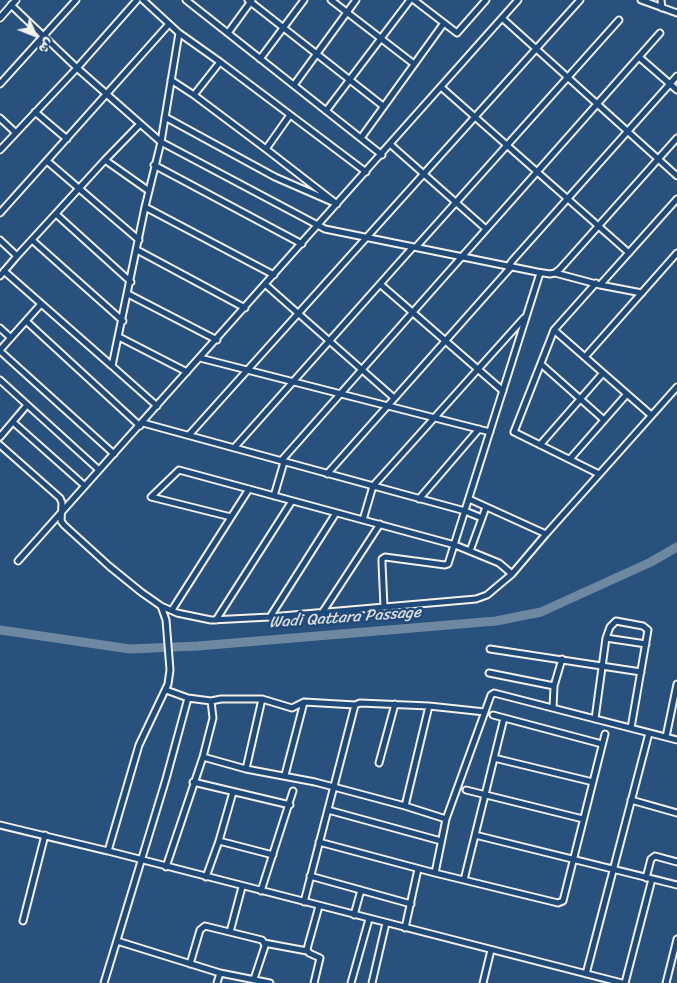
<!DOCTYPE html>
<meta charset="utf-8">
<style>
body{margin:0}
#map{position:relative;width:677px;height:983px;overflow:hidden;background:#28517e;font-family:Sriracha,"Playpen Sans Arabic",sans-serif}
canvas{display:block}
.north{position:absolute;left:10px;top:10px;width:50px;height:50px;-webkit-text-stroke:4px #1f4a7a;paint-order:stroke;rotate:134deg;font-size:14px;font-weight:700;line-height:20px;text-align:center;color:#f4f1e8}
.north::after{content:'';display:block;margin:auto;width:18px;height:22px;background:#f4f1e8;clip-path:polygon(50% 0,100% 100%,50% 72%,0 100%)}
</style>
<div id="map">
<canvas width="677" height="983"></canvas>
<div class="north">ش</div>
</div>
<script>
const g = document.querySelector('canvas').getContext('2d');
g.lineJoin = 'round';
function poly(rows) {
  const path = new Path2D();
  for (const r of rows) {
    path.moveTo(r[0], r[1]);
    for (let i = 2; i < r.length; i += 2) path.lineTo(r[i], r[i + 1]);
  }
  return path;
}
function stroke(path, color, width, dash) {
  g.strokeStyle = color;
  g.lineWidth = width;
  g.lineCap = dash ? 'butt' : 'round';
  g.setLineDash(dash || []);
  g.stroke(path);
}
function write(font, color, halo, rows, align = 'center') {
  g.font = font + ' Sriracha,sans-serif';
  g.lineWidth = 5;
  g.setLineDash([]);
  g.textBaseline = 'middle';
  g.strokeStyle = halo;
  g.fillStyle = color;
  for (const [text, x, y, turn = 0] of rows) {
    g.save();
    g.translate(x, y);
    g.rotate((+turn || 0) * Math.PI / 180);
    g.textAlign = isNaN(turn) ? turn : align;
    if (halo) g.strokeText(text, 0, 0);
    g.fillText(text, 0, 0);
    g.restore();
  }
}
const river = poly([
 [0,630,130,649,198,646,496,621,541,612,651,562,677,547]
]);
const minor = poly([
 [143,0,179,33,220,62,366,172],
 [186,0,382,155],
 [248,0,383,106],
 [331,0,414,64],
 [414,0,457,33,486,0],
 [641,0,677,13],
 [661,0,662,8],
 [11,5,77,68,161,142,325,229,537,272,550,274,555,273,560,269,677,138],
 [502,18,677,176],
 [228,33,252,0],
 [639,57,677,90],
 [260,59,304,0],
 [0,84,76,0],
 [294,85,356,0],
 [441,87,629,253],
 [194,95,220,62],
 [326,111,410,0],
 [35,112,67,139],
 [165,117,275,177,337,204,266,149,194,95,171,80],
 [0,118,16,133],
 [361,138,444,23],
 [391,145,486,229],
 [266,149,290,115],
 [0,150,77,68,137,0],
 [105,160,140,124],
 [47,161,139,240],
 [154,165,302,244],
 [145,207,274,275],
 [0,213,169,24],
 [56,214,131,282],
 [0,240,17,256,105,160,149,191],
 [32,240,123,321],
 [416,247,619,20],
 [137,250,245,308],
 [508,267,512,261,677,76],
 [4,271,112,366],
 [555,273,600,285,642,293],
 [0,276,17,256],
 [596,283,554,330,514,432,599,474],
 [380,284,503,391],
 [266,285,394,398],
 [600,285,677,199],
 [128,294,217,340],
 [26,321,140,426],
 [0,328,11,338],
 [554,330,651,415],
 [119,337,187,372],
 [0,350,41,304],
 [0,351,114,454],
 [585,357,677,253],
 [200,358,490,432],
 [541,364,604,420],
 [0,380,99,470],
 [157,406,112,366,145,207,161,142,179,33],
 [13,422,85,486],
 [143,423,465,511,482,518],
 [189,435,580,0],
 [0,437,27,405],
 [0,445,60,498,62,503,61,521,64,525,109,566,141,592,161,606,177,613,211,620,270,617,476,599,487,595,512,574,546,534,677,387],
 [540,445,603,373],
 [234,448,413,247],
 [570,459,627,394],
 [281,461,660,33],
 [327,474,511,267],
 [274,496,284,462],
 [419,499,479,429],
 [469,499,546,534],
 [231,517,151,497,179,470,455,545,499,563,512,574],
 [363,520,373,486,524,318],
 [470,551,486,507],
 [18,561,518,0],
 [161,606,166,620,170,670,168,684,139,745,108,851,622,983],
 [384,607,382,563,382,559,385,557,445,565,448,564,540,273],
 [172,610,249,489],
 [322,613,380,524],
 [270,617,336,513],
 [216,620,292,501],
 [606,638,646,644],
 [490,649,641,672],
 [489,673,554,686],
 [166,690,188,698,211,701,221,699,262,699,292,708,304,702,355,705],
 [553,708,554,686,562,659],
 [493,715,602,744],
 [595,719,606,638,610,627,616,621,643,626,648,630,631,728],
 [666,737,677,684],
 [203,757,246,769,315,782,405,806,446,819],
 [494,758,593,782],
 [379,763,395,704],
 [246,769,262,699],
 [285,775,304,702],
 [193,782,290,805],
 [466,790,583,819],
 [631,800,677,813],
 [405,806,429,706],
 [328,810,441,841],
 [0,825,108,851],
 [475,835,677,885],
 [219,841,273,855],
 [319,842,435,873,446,819,491,695,494,693,677,740],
 [166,867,203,757,213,718,211,701],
 [435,873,558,903,563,901,605,734],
 [310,876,411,904],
 [206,877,219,841,233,792],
 [646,878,651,859,655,856,677,862],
 [464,880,504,718],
 [261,891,293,791],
 [304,902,355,705,360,703,429,706,485,712],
 [354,915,361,890],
 [23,921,45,835],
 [405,928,418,869],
 [230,932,242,887],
 [117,941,220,973,270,983],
 [190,964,200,930,205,926,262,940,264,943,307,951],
 [586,974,649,733],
 [254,979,265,946,264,943],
 [104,983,166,779,188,698],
 [217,983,220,973],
 [314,983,320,958,309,953,307,949,319,906],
 [351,983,369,919],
 [372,983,386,923],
 [483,983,491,950],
 [625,983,652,879],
 [666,983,677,939]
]);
const tertiary = poly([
 [0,18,16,0]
]);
const waterNames = [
 ["Wadi Qattara Passage",345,618,-4]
];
stroke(river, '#6e88a2', 9);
stroke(minor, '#f4f1e8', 9);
stroke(tertiary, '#f4f1e8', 9);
stroke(minor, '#1f4a7a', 5);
stroke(tertiary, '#1f4a7a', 5.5);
write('italic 16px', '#d9dcda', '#1f4a7a', waterNames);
</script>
